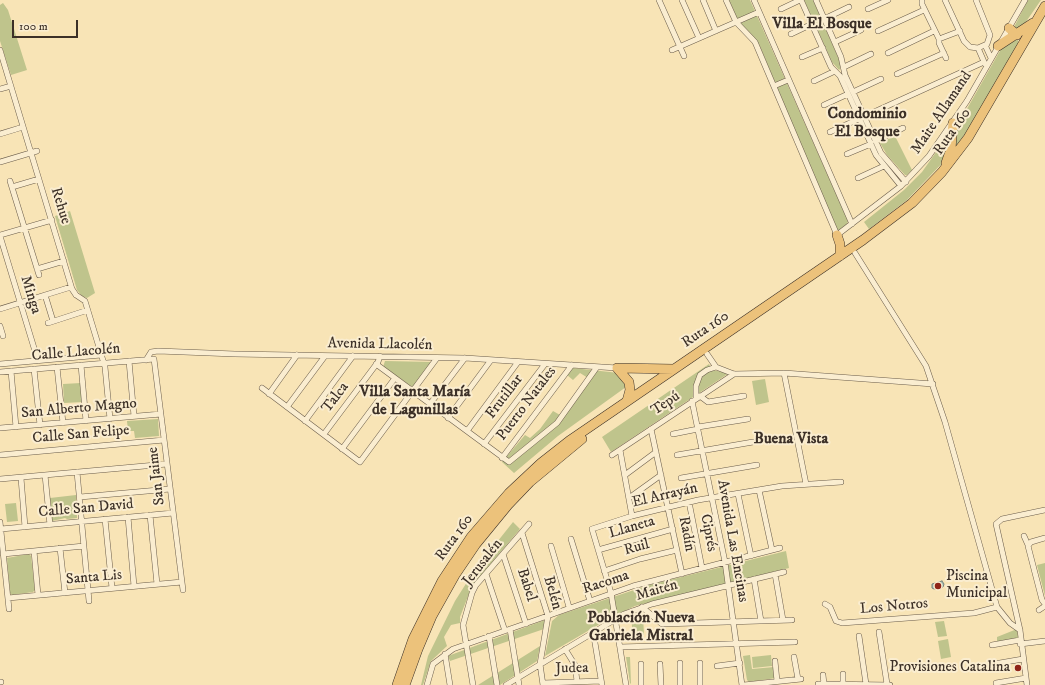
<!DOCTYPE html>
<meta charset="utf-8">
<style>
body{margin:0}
#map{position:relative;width:1045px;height:685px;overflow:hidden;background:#f8e4b6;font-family:"IM FELL DW Pica",serif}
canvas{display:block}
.scale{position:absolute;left:12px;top:20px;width:66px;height:18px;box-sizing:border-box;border:2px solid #3c3027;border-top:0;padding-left:5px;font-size:12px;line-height:14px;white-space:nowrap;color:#3c3027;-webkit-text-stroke:3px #faedd0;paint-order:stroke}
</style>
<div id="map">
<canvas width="1045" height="685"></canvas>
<div class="scale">100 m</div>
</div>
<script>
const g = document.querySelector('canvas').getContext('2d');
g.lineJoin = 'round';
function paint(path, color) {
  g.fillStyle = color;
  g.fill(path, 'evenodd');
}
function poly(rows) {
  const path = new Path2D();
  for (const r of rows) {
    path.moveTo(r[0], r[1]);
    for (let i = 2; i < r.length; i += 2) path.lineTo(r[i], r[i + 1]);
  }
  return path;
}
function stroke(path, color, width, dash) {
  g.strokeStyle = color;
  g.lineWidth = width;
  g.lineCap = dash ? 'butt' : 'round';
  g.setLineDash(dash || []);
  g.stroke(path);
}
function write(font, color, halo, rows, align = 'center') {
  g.font = font + ' "IM FELL DW Pica",serif';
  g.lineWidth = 4;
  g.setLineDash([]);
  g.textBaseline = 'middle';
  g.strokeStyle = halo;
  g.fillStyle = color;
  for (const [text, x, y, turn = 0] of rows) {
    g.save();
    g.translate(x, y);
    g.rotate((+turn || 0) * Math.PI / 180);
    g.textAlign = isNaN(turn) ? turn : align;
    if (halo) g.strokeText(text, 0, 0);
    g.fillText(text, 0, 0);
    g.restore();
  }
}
const green = poly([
 [729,0,750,0,848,221,847,224,839,230,836,230,759,44,737,19],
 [804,0,813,0,840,62,840,69,839,70,832,62],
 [1028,0,1041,0,1021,29,1013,29],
 [3,3,8,10,27,70,11,75,0,41,0,5],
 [1018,39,1018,45,968,130,949,156,907,200,869,229,864,222,904,190,922,172,968,107,1001,49,1005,46],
 [895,136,912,170,907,175,905,175,887,155,880,143],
 [70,211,95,293,87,298,82,296,77,290,55,216],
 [385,361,433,362,414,388,383,367],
 [709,364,712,370,729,373,611,452,602,437],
 [573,368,619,373,622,376,626,387,558,436,514,473,502,462,525,435,530,438,540,429,553,411,560,415,588,378,580,373,573,380,567,375],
 [765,379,769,402,756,405,752,381],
 [81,383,83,402,64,403,63,384],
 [158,419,159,436,135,438,134,431,128,431,127,421],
 [76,495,77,518,67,519,65,518,52,521,50,498],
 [16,503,18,521,7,522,5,504],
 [513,522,520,529,472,586,460,617,460,623,451,625,444,637,447,646,431,661,423,685,421,685,428,656,455,601,474,571],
 [786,551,789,568,635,606,610,618,545,656,552,621,559,615,649,585],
 [29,554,31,556,35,590,33,592,12,595,10,593,7,558],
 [1045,563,1045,596,1037,565],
 [643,615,644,635,633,635,631,617],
 [545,620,544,629,450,661,448,656],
 [944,621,947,636,938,637,935,622],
 [1017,629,1018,638,997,642,997,637],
 [948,639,951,657,941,659,938,641],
 [540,646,537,661,500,685,478,685],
 [750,655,752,669,774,667,776,678,749,682,747,680,743,656],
 [771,655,772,666,753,668,752,657],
 [626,657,630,657,631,684,630,683]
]);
const water = poly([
 [942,581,944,584,943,587,934,589,932,588,932,584,942,581]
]);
const street = poly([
 [659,0,684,56],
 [682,0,699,38],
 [703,0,716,31],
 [726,0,736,22,755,42,837,235,901,186,929,156,967,101,1025,0],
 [754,0,852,224],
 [801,0,831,67,840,76,876,155,901,186],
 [816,0,841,57,845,75,881,153,906,182],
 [945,0,964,41,970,47,978,48],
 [976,0,990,35,987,44,978,48],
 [922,1,922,4,939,39,939,43,946,58],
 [781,9,800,0],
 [868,9,888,0],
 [824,19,849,7],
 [878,31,924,10],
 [791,34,812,24],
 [939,39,960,31],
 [835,42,861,30],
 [985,45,991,58],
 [978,48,985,64],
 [0,50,72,289,76,295,85,301,105,367,110,419],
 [672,50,759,12],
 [888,53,934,31],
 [802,57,823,48],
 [844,67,871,54],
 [897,74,944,53],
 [814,81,835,71],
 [774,86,788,80],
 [0,89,11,86],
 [853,92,881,79],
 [824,105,848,94],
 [830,132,984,62],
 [0,134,23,127],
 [875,141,903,128],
 [847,154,871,144],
 [0,162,37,151],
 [858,178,884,166],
 [10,181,39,275],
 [12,187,39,179],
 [0,235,52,220],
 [0,236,38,361],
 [855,253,926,366,945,422,997,607,1010,623,1020,630],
 [37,269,64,261],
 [45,295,53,321],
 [0,309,71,287],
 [48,323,88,310],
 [0,326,3,336],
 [707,354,716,367],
 [146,360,151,352,158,351,235,354,465,358,617,368],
 [129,361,134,416],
 [0,364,101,355],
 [376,364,509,462,557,423,597,367],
 [81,365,86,421],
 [57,367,63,423],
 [34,369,40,425],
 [11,371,16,427],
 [0,372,154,359,183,590],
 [784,373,806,484],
 [262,388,360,462,437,358],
 [269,394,297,355],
 [700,396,708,402,744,396],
 [696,399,696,386,700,375,707,370,716,367,734,374,784,373,933,384],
 [692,401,725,562,742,685],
 [430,404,465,358],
 [287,407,325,356],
 [448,418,491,360],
 [305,421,353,356],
 [698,427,748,419],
 [0,428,161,414],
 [651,429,682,574],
 [467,431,518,362],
 [324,434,378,362,380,356],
 [673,434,698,429],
 [484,444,545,364],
 [342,449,395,378],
 [620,450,632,516],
 [0,455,164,440],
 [612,455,734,374],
 [677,455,753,442],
 [502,458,572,365],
 [77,472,89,601],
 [45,475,50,525],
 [625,475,656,452],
 [21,478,25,527],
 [681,478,757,465],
 [0,479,167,464],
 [759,490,772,550],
 [738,494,751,556],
 [80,497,170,489],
 [629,498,661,475],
 [689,502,702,568],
 [150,515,157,584],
 [128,517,134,586],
 [105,519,112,588],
 [0,522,9,609],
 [1,529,173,513],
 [522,533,548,616,540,664,543,685],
 [1024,536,1028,545],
 [1045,538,1031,542,1028,546,1042,600,1045,604],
 [571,539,590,601],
 [551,546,569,607],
 [60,548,65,593],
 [598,550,673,529],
 [34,551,38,595],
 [3,554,84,546],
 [503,554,526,624],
 [604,571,640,559,677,550],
 [486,574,505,631],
 [775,574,783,620],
 [754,579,761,621],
 [8,598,182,582],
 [825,604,830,607,836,621,842,623,974,613,997,607],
 [642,607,662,624,792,620],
 [1039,610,1045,606],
 [510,629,519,685],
 [593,631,602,685],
 [879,632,887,684],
 [489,636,497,685],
 [859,636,866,684],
 [1020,644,1045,641],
 [992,645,1020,640],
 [620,647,795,642],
 [565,649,575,665,577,681],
 [445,654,450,685],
 [794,657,798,679],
 [775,661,777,681],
 [680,663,680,685],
 [700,663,700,685],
 [641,664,641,685],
 [660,664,661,685],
 [994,664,1023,659],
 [717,666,740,663],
 [823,675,824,684],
 [0,682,1,682],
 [543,683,601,681],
 [996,683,1026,678],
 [818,684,890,685],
 [843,684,843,674],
 [427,685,433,664,453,649,633,586,780,548],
 [473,685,463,625,472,593,476,585,529,524],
 [506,685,624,614,652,604,784,572],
 [626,685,611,593,592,529,632,516,698,500,782,486,841,482],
 [744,685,801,679],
 [1027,685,1020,630,996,524,1002,519,1045,510]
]);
const highway = poly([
 [1009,28,1017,35],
 [998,46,1033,23],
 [946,163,951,149,953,123],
 [837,235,840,244,840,256],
 [617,368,674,369],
 [617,368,629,382,630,390,627,401],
 [397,685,413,639,442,581,471,537,509,493,541,463,569,441,863,240,912,203,942,172,968,138,1045,6],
 [405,685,418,649,432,616,455,575,476,544,508,505,530,482,582,439]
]);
const markers = [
 [938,586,4,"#8f2418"],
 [1018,668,4,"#8f2418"]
];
const streetNames = [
 ["Maite Allamand",942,113,-56],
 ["Ruta 160",953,132,-55],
 ["Rehue",60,206,73],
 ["Minga",30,295,73],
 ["Ruta 160",706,330,-34],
 ["Avenida Llacolén",380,345,1],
 ["Calle Llacolén",76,353,-5],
 ["Frutillar",505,397,-53],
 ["Talca",336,398,-53],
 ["Puerto Natales",527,404,-53],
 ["Tepú",666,404,-34],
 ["San Alberto Magno",79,409,-5],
 ["Calle San Felipe",81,435,-5],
 ["San Jaime",157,476,-97],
 ["El Arrayán",665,496,-13],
 ["Calle San David",86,509,-5],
 ["Llaneta",632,528,-16],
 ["Ciprés",708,533,79],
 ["Radín",686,534,79],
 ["Ruta 160",455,538,-54],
 ["Avenida Las Encinas",732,541,80],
 ["Ruil",637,548,-16],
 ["Jerusalén",483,563,-52],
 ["Santa Lis",94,578,-5],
 ["Racoma",606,583,-18],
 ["Babel",526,585,72],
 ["Maitén",657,591,-16],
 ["Belén",552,593,74],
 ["Los Notros",894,607,-5],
 ["Judea",572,669,-1]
];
const poiNames = [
 ["Piscina",946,577],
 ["Municipal",946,594],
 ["Provisiones Catalina",1010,668,"right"]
];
const neighbourhoodNames = [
 ["Villa El Bosque",822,25],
 ["Condominio",867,115],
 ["El Bosque",867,133],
 ["Villa Santa María",415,393],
 ["de Lagunillas",415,411],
 ["Buena Vista",791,440],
 ["Población Nueva",641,619],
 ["Gabriela Mistral",641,637]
];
paint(green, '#bfc48c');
paint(water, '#9fbdb6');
stroke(water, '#77857d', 1);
stroke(street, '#6b5d4b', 6);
stroke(highway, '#3c3027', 10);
stroke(street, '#faedd0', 5);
stroke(highway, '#ecc27b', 9);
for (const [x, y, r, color] of markers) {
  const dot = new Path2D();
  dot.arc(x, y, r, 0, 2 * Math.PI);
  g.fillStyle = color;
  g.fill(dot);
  stroke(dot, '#faedd0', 1.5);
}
write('15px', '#3c3027', '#faedd0', streetNames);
write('15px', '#3c3027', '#faedd0', poiNames, 'left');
write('bold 16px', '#3c3027', '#faedd0', neighbourhoodNames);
</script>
